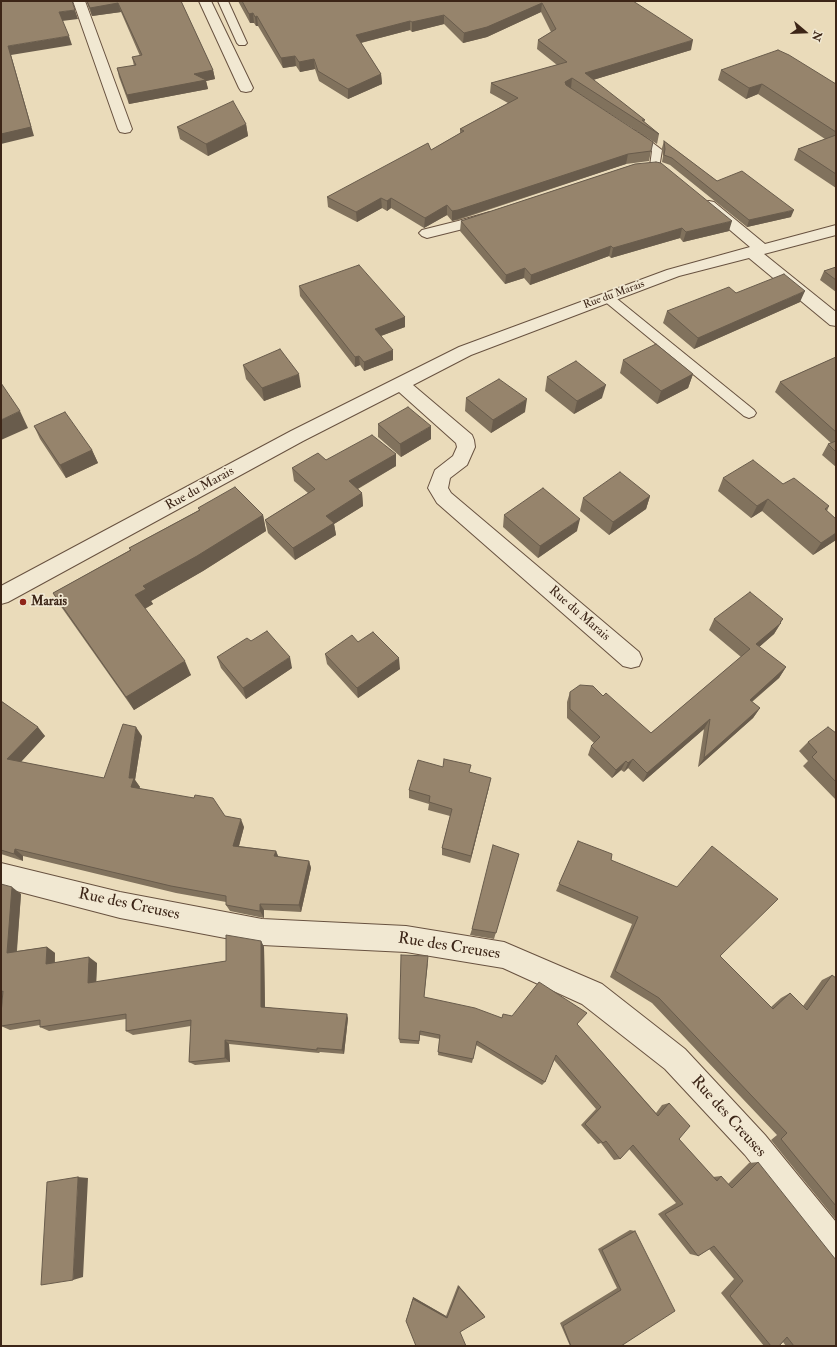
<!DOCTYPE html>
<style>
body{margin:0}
#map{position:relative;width:837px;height:1347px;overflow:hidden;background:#eadbba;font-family:"IM FELL Double Pica",serif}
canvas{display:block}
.frame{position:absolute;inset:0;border:2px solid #3c2517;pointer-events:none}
.north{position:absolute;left:785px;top:12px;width:40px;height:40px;-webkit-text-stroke:3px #f1e8d2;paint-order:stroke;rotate:109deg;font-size:11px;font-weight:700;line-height:16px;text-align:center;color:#3c2517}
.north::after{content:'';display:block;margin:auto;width:14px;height:18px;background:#3c2517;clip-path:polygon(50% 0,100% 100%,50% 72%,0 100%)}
</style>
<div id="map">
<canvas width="837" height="1347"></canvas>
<div class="frame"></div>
<div class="north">N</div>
</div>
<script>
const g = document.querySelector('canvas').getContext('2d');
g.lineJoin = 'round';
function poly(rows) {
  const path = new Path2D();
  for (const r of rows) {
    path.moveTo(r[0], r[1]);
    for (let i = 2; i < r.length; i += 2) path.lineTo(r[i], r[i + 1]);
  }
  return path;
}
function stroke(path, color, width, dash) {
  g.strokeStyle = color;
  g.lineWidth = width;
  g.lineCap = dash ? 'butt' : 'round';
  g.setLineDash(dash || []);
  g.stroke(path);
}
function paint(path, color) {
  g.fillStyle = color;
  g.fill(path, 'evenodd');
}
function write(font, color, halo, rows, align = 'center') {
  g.font = font + ' "IM FELL Double Pica",serif';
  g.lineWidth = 3.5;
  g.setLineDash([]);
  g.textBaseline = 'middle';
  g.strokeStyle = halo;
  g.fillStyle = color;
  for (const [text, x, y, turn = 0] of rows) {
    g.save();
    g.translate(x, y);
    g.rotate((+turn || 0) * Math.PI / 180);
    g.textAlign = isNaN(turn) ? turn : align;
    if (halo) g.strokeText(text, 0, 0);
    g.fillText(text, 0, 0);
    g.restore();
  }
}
const service = poly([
 [218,1,228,1,247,43,245,45,239,45,237,43,218,1],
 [633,130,637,131,662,150,659,168,655,169,650,166,652,151,629,135,628,133,633,130],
 [607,293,611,294,754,410,756,413,754,416,749,418,744,416,603,300,601,297,603,294,607,293]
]);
const minor = poly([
 [73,1,85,1,132,129,130,132,125,133,120,132,118,129,73,1],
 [199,1,211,1,253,88,251,91,246,92,241,91,239,88,199,1],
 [709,201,714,202,765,244,836,225,836,235,764,254,836,312,836,326,830,325,749,258,679,276,613,301,471,355,413,385,472,435,474,440,475,447,467,465,450,478,448,488,451,493,639,652,642,659,639,666,631,668,623,666,437,503,428,488,435,470,453,456,457,447,456,443,399,392,303,441,8,602,1,604,1,586,291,431,459,347,667,270,750,247,704,208,702,205,704,202,709,201],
 [490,212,495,213,497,216,495,219,467,228,427,238,422,236,419,233,422,230,458,221,490,212],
 [1,863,120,892,262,919,406,926,504,942,602,984,685,1049,765,1135,836,1222,836,1261,825,1257,745,1155,665,1069,582,1004,503,968,406,952,262,945,120,918,1,887,1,863]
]);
const wall = poly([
 [86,1,181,1,213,70,215,79,206,81,208,89,129,104,119,77,117,68,134,66,132,57,140,56,121,12,92,16],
 [238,1,633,1,691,50,593,80,645,120,644,122,659,134,657,144,570,88,651,151,649,161,626,164,458,220,452,221,447,215,424,228,391,208,387,211,382,208,357,222,328,207,327,197,431,150,460,133,460,129,508,103,490,93,491,83,557,65,537,49,538,40,551,32,541,12,487,37,463,43,444,24,412,32,410,30,361,43,381,74,382,84,348,99,319,81,315,69,300,72,296,66,283,68,258,26,256,26,254,23,250,23],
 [721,70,836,84,836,188,794,160,798,149,825,139,758,94,746,99,718,80],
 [246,124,248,136,208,156,180,139,177,127],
 [664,141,717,181,791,217,747,227,670,165,662,162,663,156,662,148],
 [635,164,729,231,683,242,680,238,611,258,609,256,530,285,524,278,505,284,460,231,461,221],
 [836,267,836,292,820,280,824,271],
 [299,286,405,317,405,327,381,336,393,360,364,371,360,365,355,367,300,296],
 [736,293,800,302,694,349,663,323,667,311],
 [836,357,836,467,822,455,828,444,831,443,775,392,780,382],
 [623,360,693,374,688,388,657,404,620,373],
 [243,365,301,387,264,401,246,379],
 [547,377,602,398,574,414,545,391],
 [466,398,525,412,491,433,465,411],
 [378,424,431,439,401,457,378,437],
 [34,426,92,450,98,463,66,478,40,439],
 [396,454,396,466,358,489,362,493,363,506,334,524,336,535,295,560,268,533,265,520,308,493,294,481,292,468,326,460],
 [723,478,783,484,829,506,827,511,836,519,836,540,813,555,762,511,751,518,718,491],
 [650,496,646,509,609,535,580,511,583,498],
 [198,508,263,515,266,531,203,571,151,601,153,604,145,609,191,675,134,710,62,608,53,593,130,550,129,548,199,510],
 [504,515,577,531,538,558,503,527],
 [714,619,781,623,774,634,759,647,786,667,779,678,752,702,760,708,753,718,698,767,704,729,643,782,628,768,624,772,621,770,612,778,588,755,591,746,594,743,567,718,567,702,570,692,603,696,651,733,741,657,709,630],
 [251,641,292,668,246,699,221,668,217,657],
 [358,642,400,669,358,698,327,664,325,654],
 [1,701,45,736,21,762,104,778,142,736,135,780,140,787,139,788,225,816,244,827,239,846,276,851,278,857,309,861,311,868,301,912,264,910,264,918,230,911,226,905,226,902,176,893,23,856,23,861,1,854],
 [836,733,836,800,803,766,808,761,799,751,808,742],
 [443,767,470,773,489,787,470,863,442,855,442,848,450,816,428,810,429,804,409,798,409,790],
 [578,841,611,860,720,956,771,1007,781,998,790,993,803,1006,822,980,832,975,836,978,836,1220,771,1140,777,1135,652,1003,610,977,632,924,556,891],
 [519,854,494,939,470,935,472,929],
 [1,884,21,894,17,951,47,947,55,953,55,962,97,963,96,982,226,961,261,941,264,947,265,1007,348,1018,344,1054,320,1052,319,1053,229,1044,230,1062,195,1065,189,1062,191,1026,133,1035,126,1031,126,1019,49,1031,40,1027,40,1025,10,1030,1,1026,1,1014,3,997,1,997],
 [428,962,424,997,502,1018,512,1016,577,1024,656,1113,662,1105,669,1103,679,1139,713,1177,721,1176,728,1184,749,1163,758,1162,836,1346,786,1346,783,1342,779,1346,764,1346,721,1293,734,1279,709,1249,698,1256,690,1254,658,1214,676,1203,629,1149,620,1159,614,1160,601,1143,598,1144,581,1125,596,1109,554,1060,545,1082,542,1085,476,1045,472,1063,438,1055,440,1039,420,1035,419,1044,400,1043,399,1039],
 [630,1230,635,1231,621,1346,570,1346,560,1323,617,1288,598,1249],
 [458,1285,484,1315,460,1332,406,1321,413,1297,446,1316]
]);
const shadedWall = poly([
 [118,3,121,12,92,16,90,8],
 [542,3,541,12,487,37,463,43,464,33],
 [75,10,78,19,62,21,59,12],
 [253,13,254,23,250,23,249,14],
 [444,15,444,24,412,32,412,22],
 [257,16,258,26,256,26,255,17],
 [410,21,410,30,356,44,356,35],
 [69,36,72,45,11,55,34,136,1,144,1,134,8,46],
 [693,40,691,50,583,83,585,73],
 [295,56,296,66,283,68,281,58],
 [314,59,315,69,300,72,299,62],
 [213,70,215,79,206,81,208,89,129,104,127,95,194,74],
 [381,74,382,84,348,99,348,89],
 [572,78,571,88,564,92,565,82],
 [762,84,758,94,746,99,749,88],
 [246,124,248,136,208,156,206,144],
 [628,154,626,164,452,221,452,211],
 [381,198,382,208,357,222,356,212],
 [391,198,391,208,387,211,387,201],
 [447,205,447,215,424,228,425,218],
 [794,210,791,217,747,227,749,220],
 [732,221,729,231,683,242,686,232],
 [682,228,680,238,611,258,613,248],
 [611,246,609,256,530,285,531,275],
 [525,268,524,278,505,284,506,275],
 [805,291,800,302,694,349,698,338],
 [405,317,405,327,375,338,375,329],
 [393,350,393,360,364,371,364,362],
 [359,356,360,365,355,367,355,357],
 [299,374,301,387,264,401,262,388],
 [693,374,688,388,657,404,661,391],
 [606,385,602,398,574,414,577,401],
 [527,399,525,412,491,433,493,420],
 [20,411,28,428,1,440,1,420],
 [431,426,431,439,401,457,400,444],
 [92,450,98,463,66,478,60,465],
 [396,454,396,466,350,493,349,481],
 [362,493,363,506,334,524,336,535,295,560,293,548,326,516],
 [650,496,646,509,609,535,613,522],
 [768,499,762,511,751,518,757,506],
 [263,515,266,531,203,571,151,601,153,604,142,610,135,595,143,586],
 [580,519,577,531,538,558,540,546],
 [836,533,836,540,813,555,821,543],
 [783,619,774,634,750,655,756,644],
 [290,657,292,668,246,699,243,688],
 [399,658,400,669,358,698,357,688],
 [185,661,191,675,134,710,126,697],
 [786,667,779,678,743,709,750,700],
 [760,708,753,718,698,767,704,758],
 [710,719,704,729,643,782,647,773],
 [38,727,45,736,16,767,7,759],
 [136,727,142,736,135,780,140,787,137,795,131,787,129,778],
 [633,759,628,768,624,772,628,763],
 [626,761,621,770,612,778,616,770],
 [491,778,489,787,470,863,471,856],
 [241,819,244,827,237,853,233,846],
 [15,849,23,856,23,861,14,854],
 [276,851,279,858,274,856],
 [309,861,311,868,301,912,299,905],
 [12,887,21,894,16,958,7,953],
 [260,904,264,910,264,918,260,911],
 [261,941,264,947,265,1011,261,1007],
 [47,947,55,953,54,969,46,964],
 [89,957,97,963,96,988,88,983],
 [347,1014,348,1018,344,1054,342,1050],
 [225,1040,229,1044,230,1062,225,1058],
 [78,1177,88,1178,83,1277,73,1280],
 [458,1285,484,1315,485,1317,459,1287],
 [413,1297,446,1316,447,1318,413,1299]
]);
const building = poly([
 [1,1,72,1,75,10,59,12,69,36,8,46,31,127,1,134,1,1],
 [87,1,181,1,213,70,194,74,206,80,127,95,117,68,136,65,132,57,142,55,118,3,90,8,87,1],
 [242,1,633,1,693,40,585,73,645,120,642,120,659,134,572,78,565,82,566,85,653,142,651,151,628,154,458,210,452,211,447,205,425,218,391,198,387,201,381,198,356,212,327,197,428,143,431,150,464,131,460,129,518,98,491,83,567,62,538,40,556,29,542,3,487,27,464,33,444,15,412,22,410,21,356,35,381,74,348,89,318,71,314,59,299,62,295,56,281,58,257,16,255,17,253,13,249,14,242,1],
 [778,50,789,55,836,84,836,132,762,84,749,88,721,70,778,50],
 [233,101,246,124,206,144,177,127,233,101],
 [836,135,836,174,798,149,836,135],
 [664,141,717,181,742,171,794,210,749,220,672,158,664,155,665,149,664,141],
 [656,162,661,163,732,221,686,232,682,228,613,248,611,246,531,275,525,268,506,275,461,221,635,164,656,162],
 [359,265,405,317,375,329,393,350,364,362,359,356,355,357,299,286,359,265],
 [836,267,836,280,824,271,836,267],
 [784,274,805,291,698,338,667,311,729,287,736,293,784,274],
 [656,344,693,374,661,391,623,360,656,344],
 [280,349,299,374,262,388,243,365,280,349],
 [836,357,836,432,780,382,836,357],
 [576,361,606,385,577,401,547,377,576,361],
 [499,379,527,399,493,420,466,398,499,379],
 [1,383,20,411,1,420,1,383],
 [408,407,431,426,400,444,378,424,408,407],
 [65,412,92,450,60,465,34,426,65,412],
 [372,435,396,454,349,481,362,493,326,516,334,523,293,548,265,520,315,489,292,468,318,453,326,460,372,435],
 [836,441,836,452,828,444,836,441],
 [753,460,783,484,794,478,829,506,825,509,836,519,836,533,821,543,768,499,757,506,723,478,753,460],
 [620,472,650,496,613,522,583,498,620,472],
 [235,487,263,515,197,556,143,586,146,589,135,595,185,661,126,697,53,593,131,550,129,548,200,510,198,508,235,487],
 [543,488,580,519,540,546,504,515,543,488],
 [750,592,783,619,780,622,781,623,756,644,786,667,750,700,760,708,704,758,710,719,647,773,633,759,628,763,626,761,616,770,591,746,600,737,570,709,570,692,580,685,593,686,603,696,606,693,651,733,750,649,714,619,750,592],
 [267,631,290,657,243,688,217,657,247,638,251,641,267,631],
 [373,632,399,658,357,688,325,654,352,635,358,642,373,632],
 [1,701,38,727,7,759,104,778,123,724,136,727,129,778,134,778,131,787,194,798,195,795,213,798,225,816,241,819,233,846,276,851,274,856,309,861,299,905,260,904,260,911,259,911,226,905,226,896,171,886,15,849,14,854,1,850,1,701],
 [828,727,836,733,836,782,812,757,817,752,808,742,828,727],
 [444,759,471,765,469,772,491,778,471,856,442,848,452,809,429,802,430,796,409,790,418,760,443,767,444,759],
 [578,841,612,854,611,860,677,887,712,846,778,899,720,956,773,1009,790,993,807,1010,832,975,836,978,836,1206,781,1139,787,1133,659,998,615,971,638,917,559,884,578,841],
 [493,845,519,854,496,933,472,929,493,845],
 [1,884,12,887,7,953,47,947,46,964,89,957,88,983,226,961,226,935,261,941,261,1007,347,1014,342,1050,317,1048,317,1050,225,1040,225,1058,189,1062,191,1020,126,1031,126,1014,40,1027,40,1020,1,1026,1,1014,3,991,1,992,1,884],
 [401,955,428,956,424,997,475,1008,502,1018,503,1014,512,1016,539,982,587,1013,577,1024,658,1116,669,1103,690,1126,679,1139,717,1181,721,1176,732,1188,758,1162,836,1260,836,1346,794,1346,787,1337,779,1346,771,1346,730,1296,743,1281,714,1246,698,1256,665,1214,683,1204,633,1145,620,1159,606,1141,603,1143,585,1124,601,1107,556,1055,545,1082,477,1041,473,1059,438,1052,440,1035,420,1031,419,1041,399,1039,401,955],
 [78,1177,73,1280,41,1285,47,1182,78,1177],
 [635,1231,675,1311,621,1346,571,1346,563,1326,621,1290,602,1250,635,1231],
 [459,1287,485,1317,460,1332,466,1346,416,1346,406,1321,413,1299,447,1318,459,1287]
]);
const markers = [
 [23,602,4,"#8f2418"]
];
const farStreetnames = [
 ["Rue du Marais",614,295,-20]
];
const streetNames = [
 ["Rue du Marais",200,489,-29],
 ["Rue du Marais",579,614,41]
];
const poiNames = [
 ["Marais",31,602]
];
const nearStreetnames = [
 ["Rue des Creuses",129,905,12],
 ["Rue des Creuses",449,947,9],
 ["Rue des Creuses",728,1117,48]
];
stroke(service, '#685240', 2);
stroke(minor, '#685240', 2);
paint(service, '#f1e8d2');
paint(minor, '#f1e8d2');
paint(wall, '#81725d');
paint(shadedWall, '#695c4c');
paint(building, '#96846c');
stroke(building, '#695c4c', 1);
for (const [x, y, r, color] of markers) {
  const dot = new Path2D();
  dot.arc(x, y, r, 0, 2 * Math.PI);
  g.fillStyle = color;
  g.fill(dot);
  stroke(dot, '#f1e8d2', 1.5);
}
write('11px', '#3c2517', '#f1e8d2', farStreetnames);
write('13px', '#3c2517', '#f1e8d2', streetNames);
write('bold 13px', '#3c2517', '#f1e8d2', poiNames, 'left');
write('16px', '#3c2517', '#f1e8d2', nearStreetnames);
</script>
